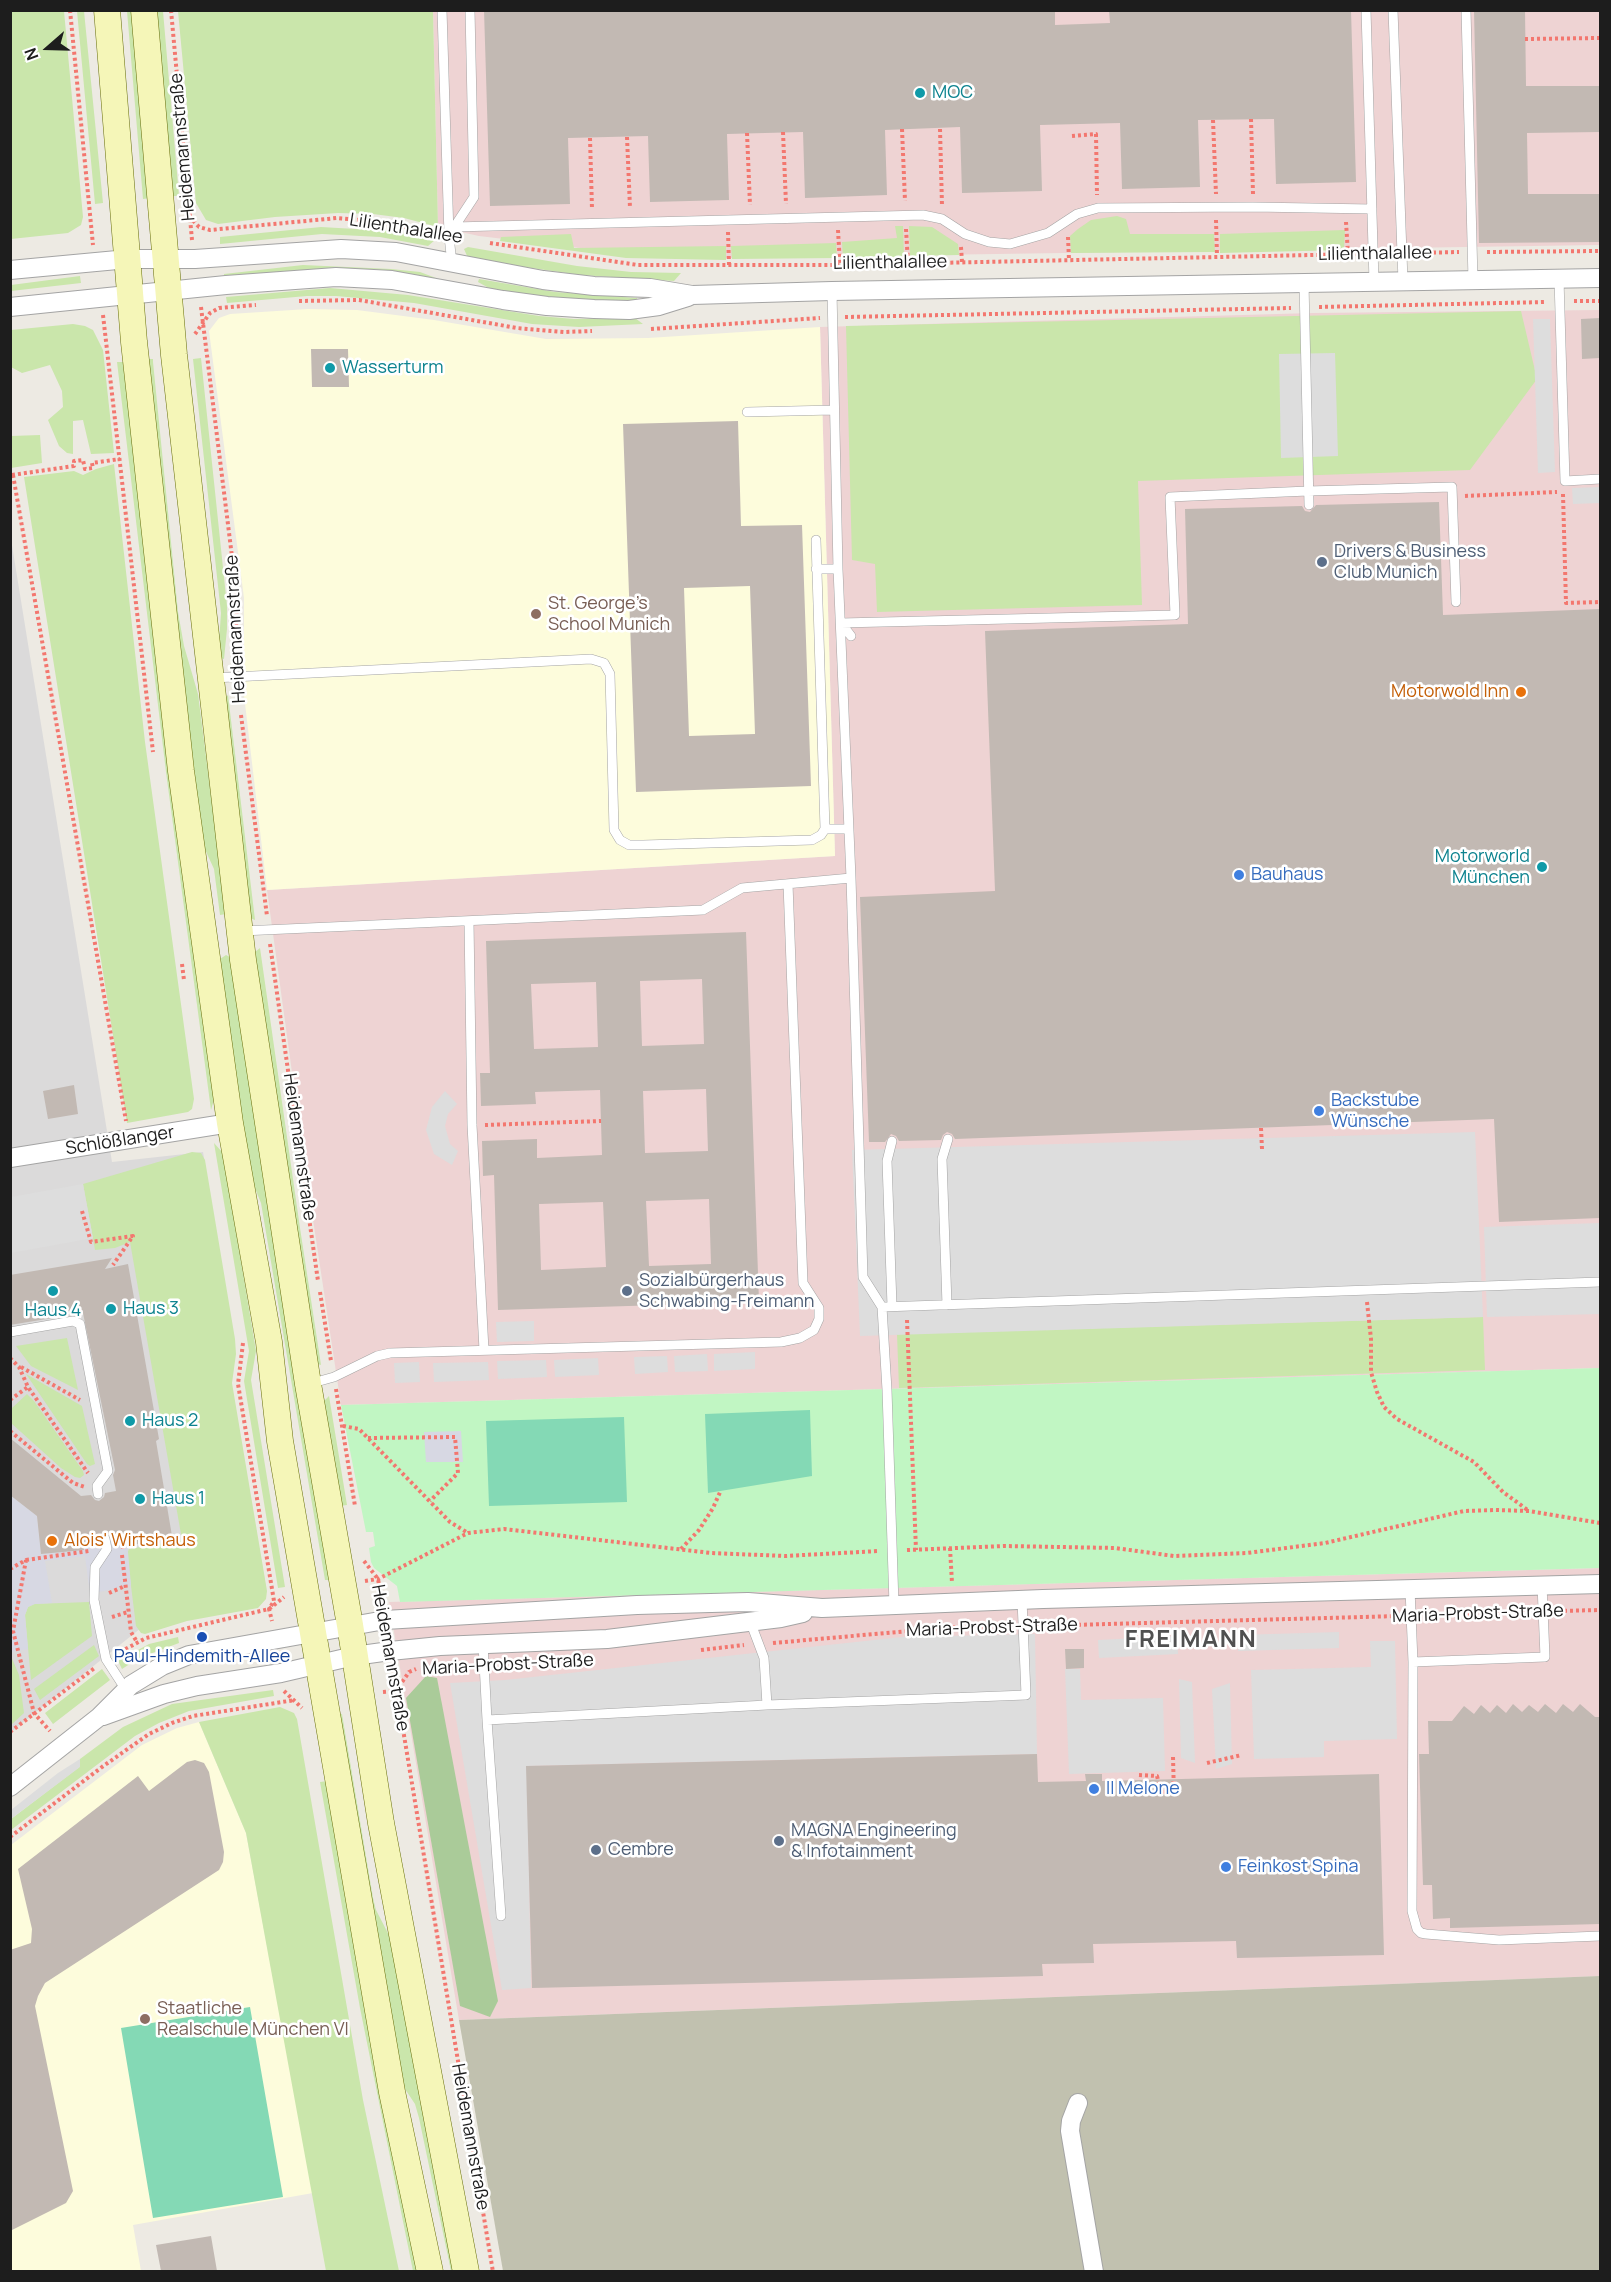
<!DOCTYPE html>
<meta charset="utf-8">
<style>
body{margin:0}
#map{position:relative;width:1611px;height:2282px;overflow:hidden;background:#edeae3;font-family:Manrope,sans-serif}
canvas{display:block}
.frame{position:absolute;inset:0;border:12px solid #1d1d1d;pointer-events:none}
.north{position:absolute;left:18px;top:18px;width:60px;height:60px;-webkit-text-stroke:4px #fff;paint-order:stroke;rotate:250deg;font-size:16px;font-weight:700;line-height:24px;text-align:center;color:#1d1d1d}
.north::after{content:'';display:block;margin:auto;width:21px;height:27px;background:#1d1d1d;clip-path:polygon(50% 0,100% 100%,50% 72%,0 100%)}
</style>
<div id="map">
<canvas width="1611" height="2282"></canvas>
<div class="frame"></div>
<div class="north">N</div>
</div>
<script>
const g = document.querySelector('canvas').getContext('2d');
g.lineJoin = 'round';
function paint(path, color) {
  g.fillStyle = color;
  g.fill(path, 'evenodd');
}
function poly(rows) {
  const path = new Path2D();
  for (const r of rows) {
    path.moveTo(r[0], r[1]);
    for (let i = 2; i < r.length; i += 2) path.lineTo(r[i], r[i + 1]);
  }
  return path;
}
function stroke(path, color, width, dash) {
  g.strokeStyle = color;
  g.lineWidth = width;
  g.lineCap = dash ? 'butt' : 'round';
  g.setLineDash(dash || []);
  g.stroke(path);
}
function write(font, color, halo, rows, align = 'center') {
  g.font = font + ' Manrope,sans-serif';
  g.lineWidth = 5;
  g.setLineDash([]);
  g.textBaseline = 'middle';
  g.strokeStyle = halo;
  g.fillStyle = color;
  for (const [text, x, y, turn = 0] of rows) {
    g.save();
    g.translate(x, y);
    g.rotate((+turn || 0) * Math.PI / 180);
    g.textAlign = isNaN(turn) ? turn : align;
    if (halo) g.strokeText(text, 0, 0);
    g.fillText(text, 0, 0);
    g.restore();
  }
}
const residential = poly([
 [10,533,112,1162,203,1152,235,1346,230,1380,266,1587,146,1624,11,1732]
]);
const commercial = poly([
 [433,11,1600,11,1600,245,728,258,664,258,479,236,438,227],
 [1600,310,1600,1368,341,1405,304,1160,267,890,835,856,820,327,1313,313],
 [1600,1568,1600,1976,459,2020,389,1602]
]);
const education = poly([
 [308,309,357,310,434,320,546,339,648,338,820,327,835,856,267,890,244,695,244,598,209,331,219,318,230,314],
 [199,1722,246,1833,313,2193,133,2225,141,2271,11,2272,11,1845,142,1745,177,1728]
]);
const construction = poly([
 [1600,1976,1600,2271,503,2271,459,2020]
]);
const grass = poly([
 [11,10,64,11,83,217,81,225,68,233,11,239],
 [77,11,84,11,103,203,95,204],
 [127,11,132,11,151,198,143,199],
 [153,11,163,11,179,196,171,196],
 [178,11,433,11,438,227,404,218,373,214,338,213,275,217,218,224,206,220,196,203],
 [1117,216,1126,219,1130,234,1214,234,1215,252,1071,253,1070,236,1078,229,1091,220],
 [895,226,903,226,904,257,843,258,842,242,897,238],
 [909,226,932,227,958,244,959,255,910,256],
 [321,227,390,231,435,240,428,246,380,237,322,234,220,244,220,237],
 [1345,230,1344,250,1220,253,1220,234],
 [571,234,574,248,726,246,726,260,626,258,500,241,501,237],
 [836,243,837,258,732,259,731,246],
 [468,247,577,266,631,272,681,273,674,281,581,275,474,260,468,258,464,249],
 [303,265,391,269,420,272,436,278,436,282,224,279,224,274],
 [80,276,81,283,11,291,11,285],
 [479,279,555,292,637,298,637,301,590,302,496,292,478,282],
 [330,288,408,295,539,316,574,319,635,318,643,324,579,327,532,324,414,303,336,296,307,296,227,303,226,297],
 [1521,311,1537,379,1470,470,1138,481,1142,605,877,612,875,564,852,560,846,326],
 [73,324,85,326,93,330,103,350,114,453,91,454,83,420,73,421,73,454,67,453,59,446,48,420,63,407,62,391,50,365,22,373,11,367,11,330],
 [201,358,227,606,227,629,224,659,218,657,221,613,193,359],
 [145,359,153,359,153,362,178,612,184,646,198,694,226,914,220,915,214,869,203,845],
 [117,362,123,362,170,771,215,1096,211,1110,166,772],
 [40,435,42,463,11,468,11,436],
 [114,464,145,742,194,1099,192,1109,188,1112,127,1123,24,477,74,471,83,475,96,469],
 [228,695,255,920,250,918,222,701],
 [260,948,300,1228,321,1365,315,1363,255,952],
 [226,955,232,958,331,1580,325,1580,261,1203,250,1176,220,959],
 [214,1143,223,1153,256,1351,251,1380,285,1587,278,1588,244,1381,249,1351],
 [192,1152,201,1153,205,1160,235,1339,236,1354,232,1383,267,1591,266,1599,258,1608,187,1621,145,1634,141,1633,136,1626,127,1554,129,1549,182,1540,130,1242,115,1248,95,1250,83,1184],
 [1483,1317,1485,1370,899,1388,897,1334],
 [67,1338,78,1390,31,1366,16,1346],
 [26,1374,82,1406,95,1464,90,1466,87,1464],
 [27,1394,34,1401,83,1471,84,1475,80,1478,75,1477,61,1468,11,1423,12,1408],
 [329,1396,347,1505,340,1506,322,1403],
 [89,1602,92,1636,31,1680,25,1615,28,1607,34,1604],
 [178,1637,179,1643,139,1658,122,1669,118,1661,149,1644],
 [94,1645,99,1656,40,1700,34,1689],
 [11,1656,19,1675,24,1713,11,1725],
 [102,1669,110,1680,53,1724,45,1713],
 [273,1690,274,1696,189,1711,159,1723,135,1736,11,1830,11,1819,79,1767,80,1759,123,1727,172,1704],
 [280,1707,294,1713,297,1719,363,2100,399,2271,326,2271,246,1833,199,1722],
 [342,1714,373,1898,376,1910,392,1941,457,2271,451,2271,419,2118,415,2104,405,2089,402,2080,338,1715],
 [328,1781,420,2271,413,2271,360,2008,320,1782]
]);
const forest = poly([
 [426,1676,437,1678,498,2001,490,2017,460,2006,406,1698]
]);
const park = poly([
 [1600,1368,1600,1568,400,1602,397,1586,374,1568,371,1562,369,1548,375,1546,373,1532,366,1532,341,1405]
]);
const pitch = poly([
 [810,1410,812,1476,708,1493,705,1414],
 [624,1417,627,1502,489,1506,486,1421],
 [250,2007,283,2197,153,2218,121,2028]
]);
const parking = poly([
 [1533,319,1550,319,1555,472,1538,473],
 [1335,353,1338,456,1281,458,1279,354],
 [1600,487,1600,503,1573,504,1572,488],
 [445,1091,457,1104,448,1114,445,1126,450,1144,458,1151,452,1165,434,1154,426,1130,432,1107],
 [1475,1132,1483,1317,860,1336,852,1150],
 [83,1184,93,1238,11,1253,11,1197],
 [1600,1223,1600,1314,1487,1317,1484,1227],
 [534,1321,534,1341,497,1342,496,1322],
 [755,1352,755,1369,714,1371,714,1354],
 [707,1354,708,1371,675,1372,674,1356],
 [667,1356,668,1372,635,1374,634,1357],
 [598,1358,599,1375,555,1377,554,1360],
 [546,1360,547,1377,498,1379,497,1361],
 [419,1362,420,1382,395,1383,394,1363],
 [488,1362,489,1380,434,1382,433,1363],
 [1339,1632,1339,1648,1238,1651,1238,1635],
 [1035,1634,1037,1754,527,1766,531,1988,502,1990,450,1683,505,1680,902,1637],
 [1177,1636,1178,1654,1099,1658,1098,1640],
 [1370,1641,1395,1641,1397,1739,1324,1741,1324,1757,1254,1759,1251,1670,1371,1667],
 [1065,1669,1080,1669,1081,1700,1163,1698,1165,1771,1069,1774],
 [1179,1679,1192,1682,1195,1763,1181,1758],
 [1230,1683,1232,1764,1216,1769,1212,1689],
 [80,1759,80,1767,11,1819,11,1810,58,1773]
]);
const plaza = poly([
 [461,1431,463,1462,426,1462,424,1432],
 [10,1495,37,1516,41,1554,84,1550,83,1539,92,1541,118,1537,126,1530,131,1585,90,1594,85,1556,45,1561,52,1603,35,1604,28,1607,25,1615,28,1649,11,1652]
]);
const building = poly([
 [484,10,1055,10,1055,25,1110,23,1109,10,1351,10,1356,182,1276,184,1274,119,1198,120,1200,187,1122,189,1120,123,1040,125,1042,191,962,193,960,127,885,130,887,195,805,198,803,132,727,134,729,200,650,202,648,136,568,138,570,204,490,206],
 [1474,10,1525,10,1526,86,1600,86,1600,132,1527,133,1528,194,1600,194,1600,242,1479,243],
 [1600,318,1600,358,1582,359,1581,319],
 [311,349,348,349,349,387,312,387],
 [738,421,741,526,802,525,811,786,636,792,623,424],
 [750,586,755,734,689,736,684,588],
 [1439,502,1443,615,1600,609,1600,1218,1499,1222,1494,1119,955,1139,952,1134,947,1132,943,1135,941,1140,899,1141,896,1136,891,1134,885,1142,869,1142,860,897,995,891,985,631,1188,624,1185,509,1302,506,1305,511,1310,512,1316,505],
 [746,932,759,1302,498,1310,494,1175,483,1176,482,1141,537,1139,537,1158,602,1155,600,1090,535,1092,536,1104,481,1106,480,1073,490,1073,486,941],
 [702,979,704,1044,642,1046,640,981],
 [596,982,598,1047,534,1049,531,984],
 [706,1089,708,1151,645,1153,643,1091],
 [709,1199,711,1264,649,1266,646,1201],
 [603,1202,606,1267,541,1270,539,1204],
 [74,1085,78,1114,48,1119,43,1091],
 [112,1258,105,1269,128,1264,159,1439,156,1441,172,1536,129,1546,127,1535,112,1538,110,1534,104,1532,100,1534,98,1540,83,1543,84,1550,41,1554,37,1516,10,1495,10,1438,81,1496,91,1495,95,1500,99,1501,104,1497,105,1493,116,1491,113,1475,115,1470,83,1313,10,1325,10,1275],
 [1065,1649,1084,1649,1084,1668,1066,1669],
 [1513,1704,1522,1712,1529,1705,1538,1712,1545,1704,1556,1713,1563,1704,1573,1712,1580,1704,1595,1717,1600,1717,1600,1924,1450,1928,1450,1918,1433,1919,1432,1885,1423,1885,1419,1754,1429,1754,1428,1721,1452,1721,1464,1706,1474,1714,1481,1705,1490,1713,1497,1705,1506,1713],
 [1037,1754,1038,1782,1086,1781,1085,1774,1102,1774,1102,1781,1379,1774,1384,1955,1237,1958,1236,1941,1093,1944,1094,1963,1042,1964,1043,1976,532,1988,526,1766],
 [195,1760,204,1763,209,1772,224,1852,223,1862,219,1870,45,1983,38,1996,35,2006,73,2191,66,2203,10,2231,10,1950,31,1943,32,1929,18,1869,138,1776,149,1791,187,1762],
 [211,2236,217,2271,161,2271,156,2245]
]);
const path = poly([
 [70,10,93,245],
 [171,10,192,240],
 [1525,39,1600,38],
 [1251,119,1253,194],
 [1213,120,1216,194],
 [902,129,905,201],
 [940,129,942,206],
 [783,132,786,204],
 [747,133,750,205],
 [1072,136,1096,134,1097,195],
 [627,137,630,208],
 [590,138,592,209],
 [189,216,199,227,210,230,337,218,381,222,435,233],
 [1216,220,1217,256],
 [1346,222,1348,254],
 [906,229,908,263],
 [838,230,840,265],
 [728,232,729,265],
 [1068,237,1069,260],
 [490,243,638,265,840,265,1360,254],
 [961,247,962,262],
 [1487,252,1600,251],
 [1415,253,1459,252],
 [299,301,359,300,517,328,564,332,592,331],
 [1574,301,1600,301],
 [201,307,237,597,235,663],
 [1319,307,1546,302],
 [103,315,153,752],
 [845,317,1291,308],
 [651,329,820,318],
 [195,334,210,313,219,308,256,305],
 [12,475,74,466,74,461,83,460,85,469,93,468,92,463,120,459],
 [13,475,126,1121],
 [1563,494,1566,603,1600,602],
 [1465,496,1557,492],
 [241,715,267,916],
 [270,944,318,1281],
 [182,964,184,980],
 [485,1125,601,1121],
 [1261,1128,1262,1149],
 [82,1211,91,1242,133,1236,113,1265],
 [320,1292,331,1361],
 [1367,1302,1371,1339,1371,1372,1377,1392,1384,1407,1397,1419,1474,1462,1503,1492,1529,1511],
 [907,1320,916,1550],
 [243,1343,238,1384,274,1601,269,1609,272,1621],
 [10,1358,19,1367,28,1387,88,1473],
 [21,1367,80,1400],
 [336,1389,355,1506],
 [10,1400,28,1387],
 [343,1426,359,1429,450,1522,468,1533],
 [10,1431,73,1483,85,1487],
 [368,1438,455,1437,458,1473,430,1501],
 [121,1547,170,1539],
 [950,1548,952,1583],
 [681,1549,699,1530,713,1508,721,1490],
 [907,1550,1005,1546,1115,1548,1174,1556,1247,1553,1325,1543,1464,1511,1496,1510,1529,1511,1600,1523],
 [122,1555,131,1632,137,1642],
 [26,1560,89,1551],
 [364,1561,378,1579,382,1602],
 [10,1569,26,1560,13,1631,34,1713,50,1731],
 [365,1581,378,1579,468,1533,504,1529,711,1553,785,1556,879,1551],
 [109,1593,125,1586],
 [1558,1611,1600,1610],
 [1426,1615,1529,1612],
 [112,1617,128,1612],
 [1036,1626,1398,1616],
 [773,1643,954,1627,1011,1626],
 [701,1650,744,1645],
 [120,1652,146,1638,269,1609,284,1597],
 [513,1665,592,1661],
 [393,1669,493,2272],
 [284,1691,302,1708],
 [383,1692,396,1691,409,1672,416,1669],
 [10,1732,96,1667],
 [1173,1757,1174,1795],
 [1207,1763,1242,1755],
 [1139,1775,1157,1776,1161,1792,1174,1791],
 [10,1837,102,1767,149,1734,172,1723,193,1716,295,1700]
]);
const service = poly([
 [442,10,449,236,452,264],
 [1366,10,1374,282],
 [1393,10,1403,281],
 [1466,10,1473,280],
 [454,227,923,215,942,219,965,234,989,242,1010,244,1048,233,1077,214,1098,208,1253,207,1372,209],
 [453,229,474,197,470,10],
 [1559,279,1565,481,1600,479],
 [1304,283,1309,505],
 [832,291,838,569,851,878,863,1277,882,1307,887,1390,894,1605],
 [747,412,834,410],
 [816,569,838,569],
 [841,623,1175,615,1170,497,1308,491,1452,487,1456,602],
 [841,623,851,636],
 [213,678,591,659,604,663,610,674,614,830,620,840,629,845,643,845,812,840,821,835,825,829,816,540],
 [825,829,849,829],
 [469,921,472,1125,484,1350],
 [242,931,703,910,742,888,851,878],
 [947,1305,942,1159,948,1139],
 [892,1306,887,1161,892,1141],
 [882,1307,1600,1282],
 [10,1332,73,1321,80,1324,108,1471,97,1486,98,1494],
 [309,1384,334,1377,377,1356,390,1353,781,1342,800,1338,814,1330,819,1319,819,1308,803,1283,788,884],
 [105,1539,107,1549,95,1567,94,1600,106,1659,126,1690],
 [1410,1589,1413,1662,1545,1657,1542,1585],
 [483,1644,487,1720,767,1705,764,1658,750,1621],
 [1413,1662,1412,1911,1417,1929,1421,1933,1426,1934,1499,1940,1600,1936],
 [767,1705,1026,1695,1022,1600],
 [487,1720,501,1916]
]);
const minor = poly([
 [10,270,128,259,195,259,341,249,396,252,543,280,594,286,650,288,692,295,832,291,1600,278],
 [10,307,226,285,336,277,392,280,503,300,547,306,594,309,629,310,659,306,688,297],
 [10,1158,230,1123],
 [103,1716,164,1694,197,1686,281,1673,354,1656,390,1651,440,1646,607,1639,781,1618,803,1613],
 [10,1787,99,1717,131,1685,162,1666,189,1655,385,1620,637,1605,748,1602,822,1608,1043,1599,1600,1584],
 [1078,2103,1071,2121,1070,2131,1094,2272]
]);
const secondary = poly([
 [107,10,134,342,181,771,230,1123,269,1342,280,1441,392,2092,430,2272],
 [144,10,174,355,243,960,308,1384,350,1625,381,1823,466,2272]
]);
const markers = [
 [920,93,6,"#0f9aa8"],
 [330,368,6,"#0f9aa8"],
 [1322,562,6,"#5c6f8a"],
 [536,614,6,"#8d6e63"],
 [1521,692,6,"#e8710a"],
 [1542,867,6,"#0f9aa8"],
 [1239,875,6,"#3f7fe0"],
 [1319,1111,6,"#3f7fe0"],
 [53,1291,6,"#0f9aa8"],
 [627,1291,6,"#5c6f8a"],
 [111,1309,6,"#0f9aa8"],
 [130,1421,6,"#0f9aa8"],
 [140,1499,6,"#0f9aa8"],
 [52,1541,6,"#e8710a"],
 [202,1637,6,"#1a4fb4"],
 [1094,1789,6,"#3f7fe0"],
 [779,1841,6,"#5c6f8a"],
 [596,1850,6,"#5c6f8a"],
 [1226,1867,6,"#3f7fe0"],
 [145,2019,6,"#8d6e63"]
];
const cultureNames = [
 ["MOC",932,93],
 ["Wasserturm",342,368],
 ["Motorworld",1530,857,"right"],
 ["München",1530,878,"right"],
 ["Haus 3",123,1309],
 ["Haus 4",53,1311,"center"],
 ["Haus 2",142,1421],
 ["Haus 1",152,1499]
];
const streetNames = [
 ["Heidemannstraße",183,147,-95],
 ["Lilienthalallee",406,229,9],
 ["Lilienthalallee",1375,254,-1],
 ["Lilienthalallee",890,263,-1],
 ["Heidemannstraße",236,629,-93],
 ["Schlößlanger",120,1141,-9],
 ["Heidemannstraße",299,1147,82],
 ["Maria-Probst-Straße",1478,1614,-2],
 ["Maria-Probst-Straße",992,1628,-2],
 ["Heidemannstraße",390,1658,80],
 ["Maria-Probst-Straße",508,1665,-3],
 ["Heidemannstraße",470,2137,80]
];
const serviceNames = [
 ["Drivers & Business",1334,552],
 ["Club Munich",1334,573],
 ["Sozialbürgerhaus",639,1281],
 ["Schwabing-Freimann",639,1302],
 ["MAGNA Engineering",791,1831],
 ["& Infotainment",791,1852],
 ["Cembre",608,1850]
];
const educationNames = [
 ["St. George’s",548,604],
 ["School Munich",548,625],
 ["Staatliche",157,2009],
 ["Realschule München VI",157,2030]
];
const foodNames = [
 ["Motorwold Inn",1509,692],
 ["Alois' Wirtshaus",64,1541,"left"]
];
const shopNames = [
 ["Bauhaus",1251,875],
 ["Backstube",1331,1101],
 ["Wünsche",1331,1122],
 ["Il Melone",1106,1789],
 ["Feinkost Spina",1238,1867]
];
const transitNames = [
 ["Paul-Hindemith-Allee",202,1657]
];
const districtNames = [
 ["FREIMANN",1191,1640]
];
paint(residential, '#dbdada');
paint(commercial, '#eed3d3');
paint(education, '#fdfcdc');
paint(construction, '#c1c1af');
paint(grass, '#cae6ab');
paint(forest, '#aacb99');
paint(park, '#c1f6c3');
paint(pitch, '#84d9b5');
paint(parking, '#ddd');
paint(plaza, '#d7d8e3');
paint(building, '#c2b9b3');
stroke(service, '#a4a4a4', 10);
stroke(minor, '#a4a4a4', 20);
stroke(secondary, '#666d0a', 27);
stroke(path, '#f3776f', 4, [3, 3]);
stroke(service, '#fff', 9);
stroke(minor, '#fff', 18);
stroke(secondary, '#f5f6b8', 26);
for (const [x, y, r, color] of markers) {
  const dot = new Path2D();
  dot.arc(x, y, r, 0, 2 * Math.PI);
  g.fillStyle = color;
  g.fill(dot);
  stroke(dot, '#fff', 2);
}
write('18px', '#0d838f', '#fff', cultureNames, 'left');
write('18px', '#1d1d1d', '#fff', streetNames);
write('18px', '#4e5e75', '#fff', serviceNames, 'left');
write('18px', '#785e54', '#fff', educationNames, 'left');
write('18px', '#c56008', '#fff', foodNames, 'right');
write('18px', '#366cbe', '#fff', shopNames, 'left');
write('18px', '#164399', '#fff', transitNames);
g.letterSpacing = '1.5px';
write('bold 24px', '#505050', '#fff', districtNames);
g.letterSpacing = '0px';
</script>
